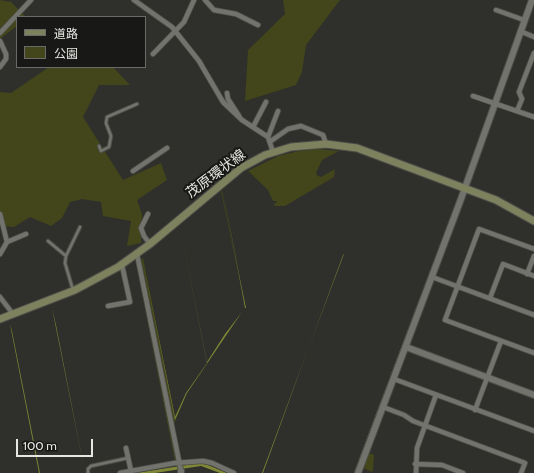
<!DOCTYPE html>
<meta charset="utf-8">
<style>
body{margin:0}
#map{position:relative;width:534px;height:473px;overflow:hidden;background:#2f302b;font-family:Cabin,"Noto Sans JP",sans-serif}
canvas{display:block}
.legend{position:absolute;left:16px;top:16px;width:130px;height:52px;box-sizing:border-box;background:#181816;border:1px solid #6a6b68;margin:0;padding:5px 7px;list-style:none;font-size:12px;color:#e6e7e3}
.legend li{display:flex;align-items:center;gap:8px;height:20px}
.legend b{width:20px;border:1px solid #6a6b68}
.scale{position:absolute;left:16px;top:439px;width:77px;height:18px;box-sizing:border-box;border:2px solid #e6e7e3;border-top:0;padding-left:5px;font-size:12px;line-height:14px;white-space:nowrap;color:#e6e7e3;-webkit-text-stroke:3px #181816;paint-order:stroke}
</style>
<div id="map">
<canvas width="534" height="473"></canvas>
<ul class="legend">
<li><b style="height:5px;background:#7d815e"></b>道路</li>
<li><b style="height:11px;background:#42461a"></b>公園</li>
</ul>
<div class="scale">100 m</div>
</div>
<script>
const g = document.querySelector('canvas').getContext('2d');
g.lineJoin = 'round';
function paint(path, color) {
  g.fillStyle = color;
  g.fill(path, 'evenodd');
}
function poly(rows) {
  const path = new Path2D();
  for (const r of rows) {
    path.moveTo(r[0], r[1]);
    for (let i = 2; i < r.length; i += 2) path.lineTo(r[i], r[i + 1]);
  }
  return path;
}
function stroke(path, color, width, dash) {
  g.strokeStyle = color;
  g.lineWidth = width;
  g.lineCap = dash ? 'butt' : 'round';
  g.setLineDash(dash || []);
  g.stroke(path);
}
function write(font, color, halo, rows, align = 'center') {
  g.font = font + ' Cabin,"Noto Sans JP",sans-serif';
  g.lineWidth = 4;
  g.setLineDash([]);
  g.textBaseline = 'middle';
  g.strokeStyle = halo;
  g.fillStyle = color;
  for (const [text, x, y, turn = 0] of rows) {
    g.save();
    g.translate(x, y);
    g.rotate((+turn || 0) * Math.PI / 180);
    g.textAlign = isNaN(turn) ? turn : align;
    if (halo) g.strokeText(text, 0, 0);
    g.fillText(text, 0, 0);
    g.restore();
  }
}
const green = poly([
 [0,0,11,2,26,17,17,17,17,26,0,39],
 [283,0,340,0,306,45,302,72,296,85,245,101,248,50,285,14],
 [49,67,113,67,130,85,99,85,83,117,123,180,161,163,167,180,137,200,142,214,141,243,127,246,131,221,103,216,101,202,82,199,70,202,62,218,51,226,30,217,14,227,0,226,0,92,11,93],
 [318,149,339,151,322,160,316,173,318,176,321,177,335,169,334,177,285,206,275,206,274,204,277,202,276,201,273,201,268,190,248,171,278,156,299,151],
 [221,191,222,191,245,308,245,307],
 [143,258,175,419,187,393,242,312,186,395,174,424,141,260],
 [137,262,176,460,175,462,136,263],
 [369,453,374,455,373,471,371,472,364,468]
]);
const water = poly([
 [223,190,239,274,246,308,245,308],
 [180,227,207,362,225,334,242,312,187,393,175,420,143,261,175,417,186,393,207,363],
 [344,254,309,347,343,255],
 [425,284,390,378,390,377],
 [52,308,56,325,85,473],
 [10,324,12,331,40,473,39,473],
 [308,349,263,473,262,473,268,457],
 [389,379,355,473,354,473],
 [199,463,208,465,227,473,220,473,201,466,155,473,136,473]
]);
const service = poly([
 [99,146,101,151,109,147,111,136,106,123,107,117,137,104],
 [48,241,66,256],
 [73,290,65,263,66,256,80,227],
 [88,473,88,469,91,466,128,458]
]);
const minor = poly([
 [134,0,172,27,199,61,223,102,242,120,268,137,273,152],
 [205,0,214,10,236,14,258,25],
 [496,10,524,20],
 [520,31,534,37],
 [0,33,31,0],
 [0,41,6,54,6,59,0,67],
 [153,54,184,22,194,0],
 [227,93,228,99,239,116],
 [473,96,534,117],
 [517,111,522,99,519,92,534,53],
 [253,127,266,102],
 [268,137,278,111],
 [271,141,288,129,301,126,323,135,326,144],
 [133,171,167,148],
 [0,214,7,242,0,254],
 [148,214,141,228,144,236,150,244],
 [7,242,26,234],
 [534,249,479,229,445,320,534,353],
 [137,254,181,471],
 [527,274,534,256],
 [432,277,534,315],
 [0,297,13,314],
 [490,298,503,264,534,276],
 [108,306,130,302,122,265],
 [394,379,534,431],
 [383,407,404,415,413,421,525,463,521,473],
 [475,410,501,341],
 [126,448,131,471],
 [415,464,442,465,463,473],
 [120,473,175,463,203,461,212,463,234,473],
 [416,473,417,448,436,395]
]);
const tertiary = poly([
 [406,347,534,395],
 [181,471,181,473],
 [358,473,461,199,532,0]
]);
const secondary = poly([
 [0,319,75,290,118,267,150,244,241,168,265,155,291,147,326,144,357,148,496,200,534,221]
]);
const streetNames = [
 ["茂原環状線",216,174,-37]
];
paint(green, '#42461a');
paint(water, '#7f8736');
stroke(service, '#4e4e49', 4.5);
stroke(minor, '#4e4e49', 6);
stroke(tertiary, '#4e4e49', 8);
stroke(secondary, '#4e4e49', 9);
stroke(service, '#72736d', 2.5);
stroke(minor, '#72736d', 4.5);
stroke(tertiary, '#72736d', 6);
stroke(secondary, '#7d815e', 7);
write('14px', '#e6e7e3', '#181816', streetNames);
</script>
